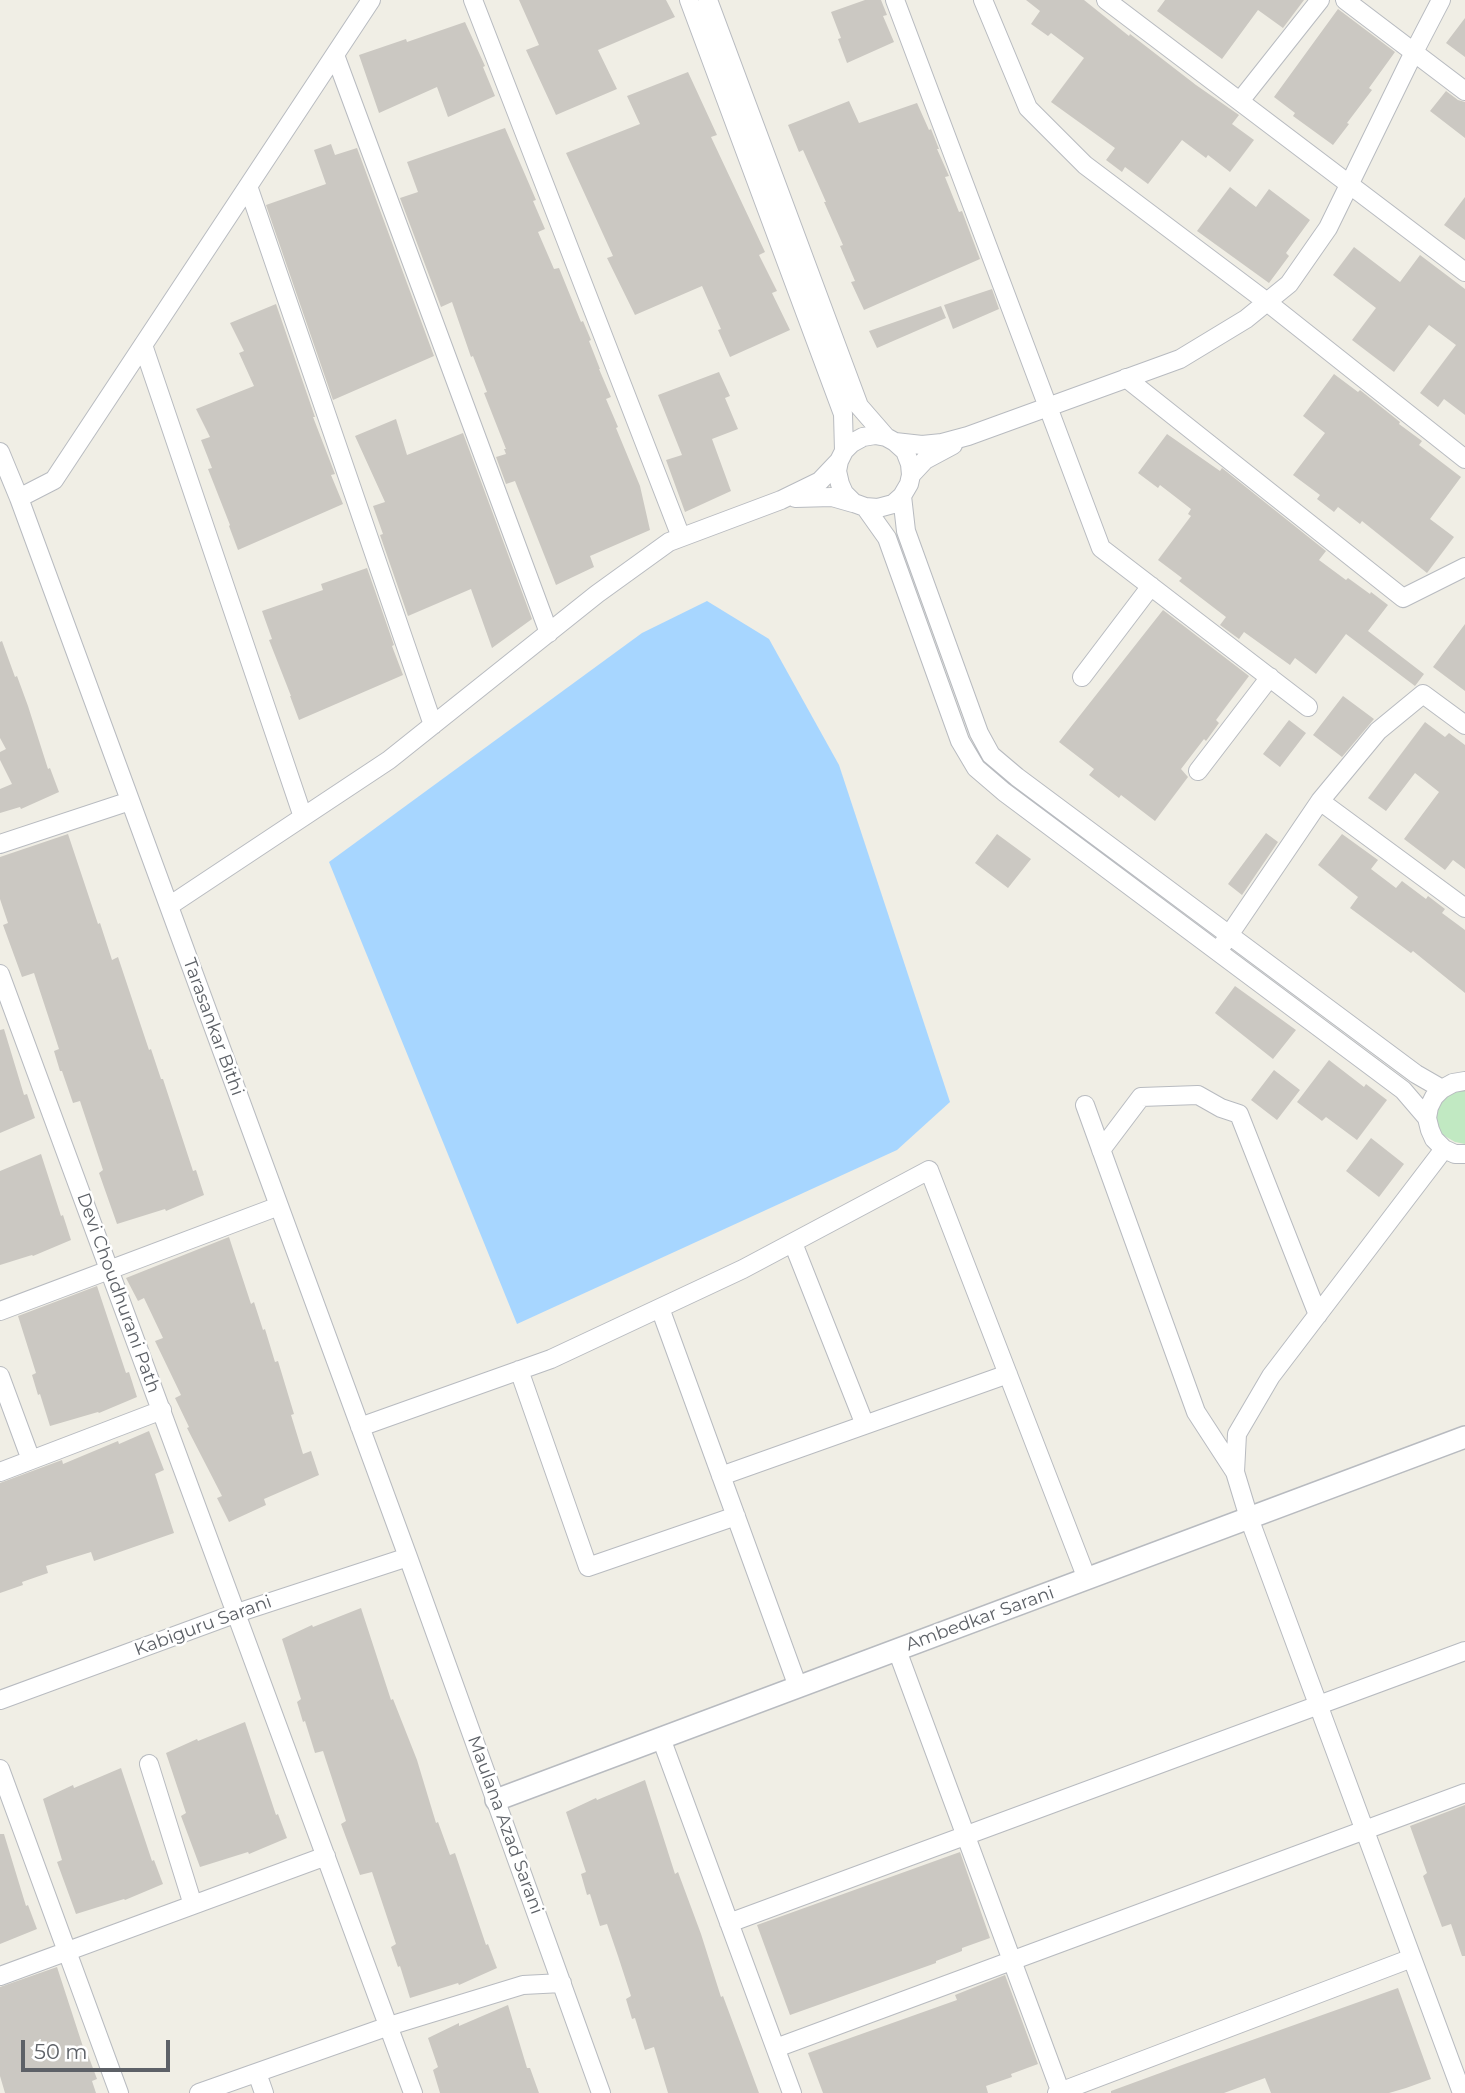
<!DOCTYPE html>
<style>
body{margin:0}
#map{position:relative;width:1465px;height:2093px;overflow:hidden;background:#f0eee5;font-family:Montserrat,sans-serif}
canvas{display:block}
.scale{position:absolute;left:21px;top:2040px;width:149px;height:32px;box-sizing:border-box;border:4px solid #5d6167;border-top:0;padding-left:9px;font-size:21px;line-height:24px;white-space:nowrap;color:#5d6167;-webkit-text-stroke:5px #fff;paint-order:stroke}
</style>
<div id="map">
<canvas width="1465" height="2093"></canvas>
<div class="scale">50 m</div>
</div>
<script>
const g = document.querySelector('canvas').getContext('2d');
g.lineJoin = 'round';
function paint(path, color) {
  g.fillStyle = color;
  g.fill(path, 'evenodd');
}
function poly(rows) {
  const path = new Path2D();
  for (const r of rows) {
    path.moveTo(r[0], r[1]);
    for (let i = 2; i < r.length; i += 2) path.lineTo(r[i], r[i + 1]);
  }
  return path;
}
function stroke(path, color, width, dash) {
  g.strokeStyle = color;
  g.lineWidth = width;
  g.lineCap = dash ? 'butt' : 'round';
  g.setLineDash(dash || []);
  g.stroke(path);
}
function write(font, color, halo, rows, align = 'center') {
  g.font = font + ' Montserrat,sans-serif';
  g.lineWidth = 5;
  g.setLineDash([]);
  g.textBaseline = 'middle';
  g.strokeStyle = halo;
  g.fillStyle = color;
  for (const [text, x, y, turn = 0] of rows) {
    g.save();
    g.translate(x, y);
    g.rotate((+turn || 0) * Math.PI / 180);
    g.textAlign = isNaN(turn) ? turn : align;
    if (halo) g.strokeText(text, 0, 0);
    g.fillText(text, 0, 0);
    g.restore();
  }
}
const green = poly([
 [1465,1087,1465,1144,1455,1142,1443,1135,1436,1124,1436,1109,1442,1096]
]);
const water = poly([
 [707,601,769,639,839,765,950,1102,897,1150,517,1324,329,862,642,633]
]);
const building = poly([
 [519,0,666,0,675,17,598,50,617,89,556,115,526,50,539,45],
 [865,0,881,0,887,15,883,16,894,42,847,63,838,39,841,38,831,12],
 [1026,0,1084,0,1129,36,1130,34,1196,85,1239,115,1232,124,1254,140,1230,172,1208,155,1206,158,1182,140,1148,184,1125,167,1122,172,1106,160,1115,148,1051,102,1084,58,1051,33,1048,36,1031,24,1040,11],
 [1165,0,1304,0,1283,28,1258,10,1222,59,1157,11],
 [1338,9,1395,52,1369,88,1372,90,1347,123,1349,124,1333,145,1293,116,1295,113,1274,97],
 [1465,18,1465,57,1446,43],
 [465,22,485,66,483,67,495,96,448,117,437,87,379,113,359,55,406,39,407,42],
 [688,72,717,135,711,137,765,252,759,255,777,291,772,293,790,330,730,357,718,330,721,329,702,286,635,315,607,258,613,256,566,153,640,124,627,96],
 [1446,91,1458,100,1465,102,1465,138,1430,111],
 [849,101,859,123,917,103,929,130,931,129,939,149,937,149,949,176,945,177,959,212,962,211,980,259,864,310,851,282,855,281,840,246,843,245,824,202,826,202,803,150,799,152,788,125],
 [505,128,536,200,533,201,545,229,538,232,554,269,559,268,581,322,583,321,591,340,589,341,600,369,599,369,611,397,606,399,618,427,616,428,640,486,650,530,590,556,594,567,556,585,515,481,506,484,496,457,506,454,504,449,506,449,484,393,487,392,473,356,471,357,452,302,441,307,400,198,418,192,407,162],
 [331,144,335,155,357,148,434,356,333,400,266,205,326,184,314,150],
 [1230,187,1256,207,1269,189,1310,220,1286,253,1289,256,1269,283,1197,231],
 [1465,197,1465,240,1444,225],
 [1354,247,1400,282,1420,255,1465,289,1465,415,1444,399,1438,407,1420,393,1456,345,1429,325,1394,372,1352,340,1376,308,1333,275],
 [992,289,999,309,953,329,944,305],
 [276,304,315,417,313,417,335,474,331,475,343,504,238,550,229,526,230,525,208,469,212,468,201,440,210,437,196,409,254,386,239,353,244,351,230,323],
 [941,306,946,318,877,348,869,331],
 [719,372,730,396,725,398,738,429,712,439,731,491,685,512,666,460,682,455,658,395],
 [1334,374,1358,392,1360,390,1400,422,1399,424,1422,441,1419,445,1461,477,1430,519,1454,537,1427,573,1362,521,1360,524,1338,507,1334,512,1317,499,1320,495,1293,475,1325,433,1303,416],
 [396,419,407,455,463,433,532,619,492,648,471,589,408,616,380,535,383,534,373,506,385,502,355,436],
 [1167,434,1220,471,1222,468,1326,551,1319,560,1346,580,1348,578,1370,594,1371,592,1388,605,1368,631,1424,674,1415,686,1346,634,1316,674,1295,658,1290,665,1244,632,1239,639,1220,625,1226,617,1179,581,1182,578,1158,560,1191,516,1188,514,1191,509,1160,485,1158,488,1138,473],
 [367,568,394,645,392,646,403,675,299,720,290,696,291,696,269,640,272,639,262,611,323,590,321,584],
 [1163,610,1249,676,1216,720,1219,723,1206,741,1204,739,1181,769,1188,777,1155,821,1121,795,1119,798,1089,775,1094,769,1059,742],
 [1465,624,1465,691,1433,667],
 [2,641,15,677,17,676,28,706,48,769,50,768,59,792,21,809,20,807,0,813,0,789,12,784,0,760,0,752,6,749,0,738,0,642],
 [1343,696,1374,719,1342,757,1313,735],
 [1289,720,1306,733,1280,767,1263,754],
 [1425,722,1445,737,1449,733,1465,745,1465,869,1453,860,1445,870,1404,839,1439,792,1415,773,1386,811,1368,798],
 [1266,833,1278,842,1242,895,1228,884],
 [68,834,98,924,100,923,112,960,118,957,149,1050,151,1049,161,1079,163,1079,193,1171,196,1170,204,1195,166,1211,165,1209,117,1224,99,1173,103,1170,80,1101,73,1103,62,1071,60,1071,54,1051,59,1049,34,973,22,977,3,925,8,923,0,899,0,857],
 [997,834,1031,859,1008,888,975,863],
 [1342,834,1378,860,1371,869,1396,888,1402,881,1426,899,1428,896,1445,909,1442,913,1465,930,1465,993,1413,951,1411,953,1350,908,1358,897,1318,865],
 [1235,986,1296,1030,1273,1059,1215,1013],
 [4,1029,24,1095,27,1094,35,1118,0,1133,0,1030],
 [1329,1060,1364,1087,1366,1084,1387,1100,1357,1140,1326,1117,1322,1121,1297,1102],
 [1274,1070,1300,1090,1277,1120,1251,1100],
 [1371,1138,1404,1164,1379,1197,1346,1171],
 [41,1154,61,1216,63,1215,71,1240,33,1256,32,1255,0,1265,0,1171],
 [229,1237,251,1304,254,1302,263,1330,265,1329,275,1362,278,1361,294,1414,291,1415,303,1454,311,1451,319,1475,264,1499,266,1505,229,1522,217,1498,222,1496,187,1428,189,1427,175,1398,181,1395,155,1341,163,1338,144,1298,138,1301,126,1278],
 [97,1286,126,1373,129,1372,137,1397,99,1413,98,1412,50,1426,40,1394,38,1395,32,1375,36,1373,18,1316],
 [149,1431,164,1470,155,1474,174,1533,94,1561,91,1552,46,1566,48,1573,22,1582,23,1585,0,1593,0,1483,62,1460,63,1464,118,1441,119,1444],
 [361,1608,391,1700,393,1699,417,1760,436,1823,438,1822,450,1855,455,1853,486,1945,488,1944,497,1968,459,1985,458,1983,410,1998,400,1966,398,1967,391,1947,396,1944,372,1872,360,1875,341,1824,346,1821,323,1751,315,1753,305,1721,303,1722,297,1702,301,1699,282,1639,312,1625,313,1627],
 [245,1722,276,1815,278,1814,287,1838,249,1854,248,1852,200,1867,181,1816,186,1813,166,1753,197,1739,198,1741],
 [121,1768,152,1861,154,1860,163,1884,125,1900,124,1899,76,1914,57,1862,62,1860,43,1799,73,1785,74,1788],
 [645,1780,675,1874,678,1872,701,1934,721,1997,723,1996,759,2093,668,2093,654,2047,645,2050,635,2018,632,2019,626,1999,631,1996,618,1956,607,1924,600,1926,590,1894,587,1895,581,1874,586,1872,566,1812,596,1798,597,1800],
 [1465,1805,1465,1956,1462,1956,1451,1924,1442,1927,1423,1876,1427,1873,1410,1826],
 [0,1834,4,1834,26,1906,28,1905,37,1929,0,1944],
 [960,1852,990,1938,962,1948,962,1951,936,1961,936,1963,790,2015,757,1925],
 [57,1967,86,2056,88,2055,97,2079,92,2081,96,2093,5,2093,0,2076,0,1987],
 [1005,1975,1038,2064,1011,2074,1012,2077,986,2086,988,2093,823,2093,808,2053,957,2000,955,1995],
 [1398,1988,1431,2079,1406,2088,1389,2093,1271,2093,1265,2078,1224,2093,1111,2093,1111,2091,1182,2065],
 [508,2005,527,2068,530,2068,539,2093,440,2093,433,2070,438,2067,428,2038,459,2023,459,2026]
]);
const minor = poly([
 [473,0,681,537],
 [689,0,843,414,844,451],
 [708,0,859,406,886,437],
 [895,0,1101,548,1308,707],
 [983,0,1028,108,1085,165,1267,302,1465,459],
 [1106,0,1465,272],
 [1345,0,1465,91],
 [335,55,549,633],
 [1240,101,1320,0],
 [248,186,433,725],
 [143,345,303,817],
 [1126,378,1403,598,1465,567],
 [895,442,905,451,910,464,911,475,909,484,902,496,893,504,878,508,865,507,854,503,844,493,840,484,837,471,839,461,844,451,852,443,863,437,875,435,886,437,895,442,922,445,942,443,968,436,1180,359,1246,319,1289,284,1328,228,1414,52,1441,0],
 [0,452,19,498,408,1557,601,2093],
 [911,475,925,460,953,445],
 [902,496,906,531,979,733,991,755,1017,777,1416,1074,1442,1089],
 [19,498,54,480,371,0],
 [795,498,832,497,853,503],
 [865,507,887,538,960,741,976,768,1004,792,1403,1090,1427,1118],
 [1082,677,1151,586],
 [1198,771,1270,677],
 [1320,801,1465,908],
 [0,844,130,801],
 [169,906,389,760,597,594,669,542,781,500,820,481,839,461],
 [1223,944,1320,801,1378,731,1423,694,1465,725],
 [0,974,413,2093],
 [1465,1081,1453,1083,1442,1089,1434,1097,1429,1107,1427,1118,1430,1130,1434,1139,1444,1149,1455,1154,1465,1154],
 [1085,1105,1196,1412,1235,1472],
 [1444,1149,1271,1376,1237,1434,1235,1472,1249,1518,1462,2093],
 [1101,1150,1141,1097,1198,1095,1221,1108,1239,1114,1318,1315],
 [793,1243,865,1425],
 [660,1308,798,1687],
 [0,1311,279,1206],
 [519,1370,588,1567,736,1516],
 [0,1376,31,1460],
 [360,1427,551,1359,743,1269,929,1170,1087,1579],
 [0,1472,162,1410],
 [721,1476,1008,1374],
 [897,1650,1061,2093],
 [0,1700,237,1613,408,1557],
 [661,1738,792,2093],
 [149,1764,193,1905],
 [0,1769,119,2093],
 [729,1923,1465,1651],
 [0,1976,326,1856],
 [776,2048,1465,1793],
 [257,2073,264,2093],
 [199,2093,389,2026,523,1985,562,1983],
 [1057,2093,1412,1958]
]);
const tertiary = poly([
 [496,1800,1465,1437]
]);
const streetNames = [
 ["Tarasankar Bithi",213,1027,70],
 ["Devi Choudhurani Path",118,1293,70],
 ["Ambedkar Sarani",980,1619,-20],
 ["Kabiguru Sarani",203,1626,-20],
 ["Maulana Azad Sarani",505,1825,70]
];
paint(green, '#c1e9c2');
paint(water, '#a7d6ff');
paint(building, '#cbc8c2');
stroke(minor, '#b8bbc0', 20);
stroke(tertiary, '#b8bbc0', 24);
stroke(minor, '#fff', 18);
stroke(tertiary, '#fff', 21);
write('18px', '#5d6167', '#fff', streetNames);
</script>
